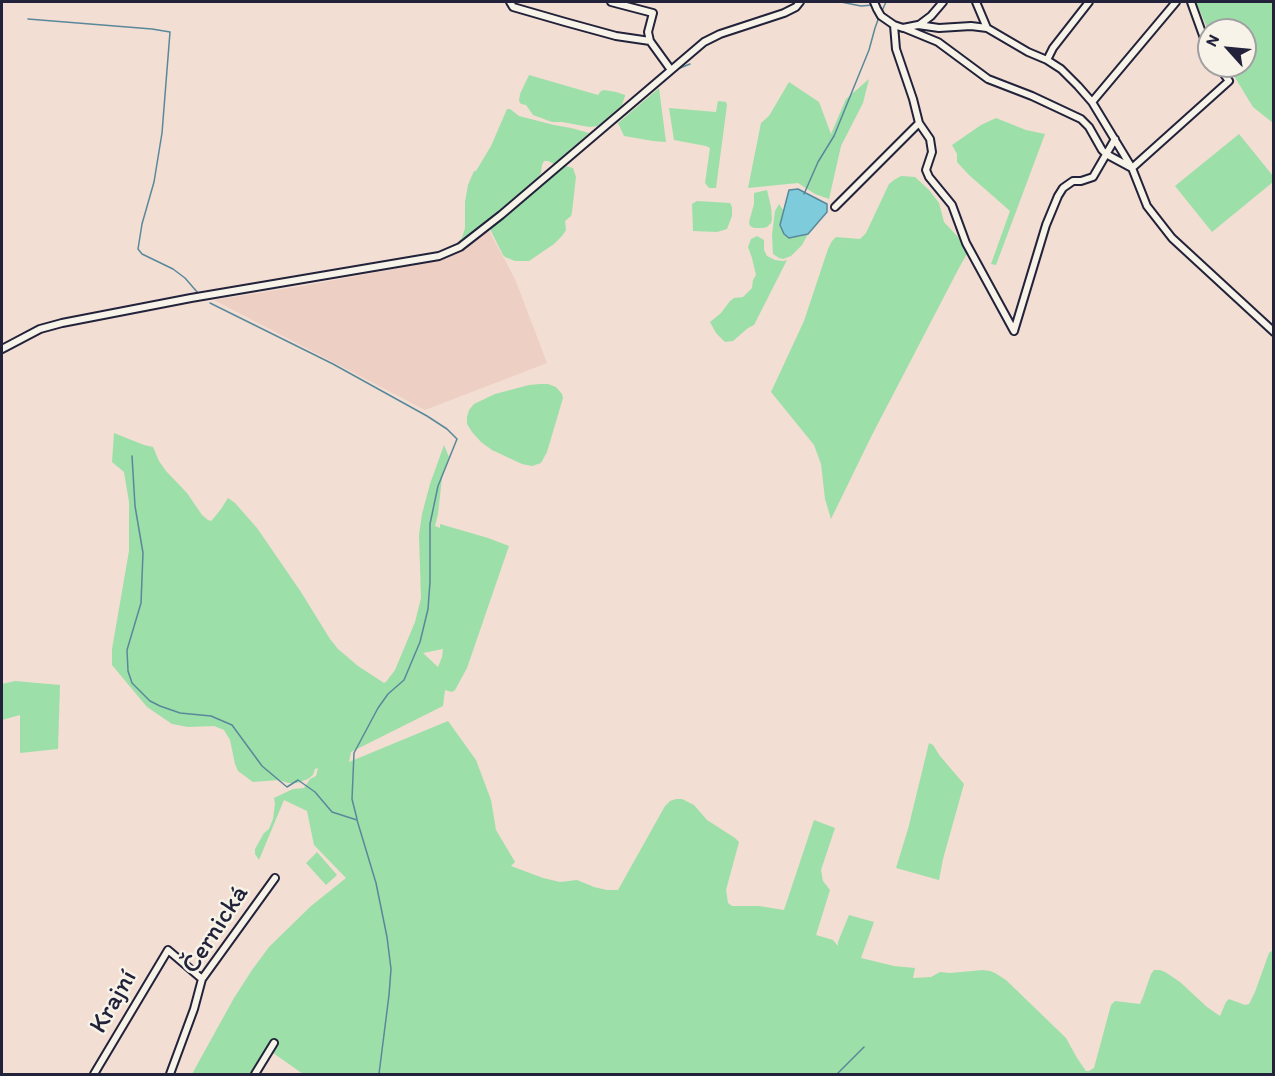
<!DOCTYPE html>
<meta charset="utf-8">
<style>
body{margin:0}
#map{position:relative;width:1275px;height:1076px;overflow:hidden;background:#f2ded2;font-family:Itim,sans-serif}
canvas{display:block}
.frame{position:absolute;inset:0;border:3px solid #22223b;pointer-events:none}
.north{position:absolute;left:1197px;top:18px;width:60px;height:60px;box-sizing:border-box;background:#f7f3e8;border:2px solid #a29fa3;border-radius:50%;rotate:297deg;font-size:16px;font-weight:700;line-height:24px;text-align:center;color:#22223b}
.north::after{content:'';display:block;margin:auto;width:21px;height:27px;background:#22223b;clip-path:polygon(50% 0,100% 100%,50% 72%,0 100%)}
</style>
<div id="map">
<canvas width="1275" height="1076"></canvas>
<div class="frame"></div>
<div class="north">N</div>
</div>
<script>
const g = document.querySelector('canvas').getContext('2d');
g.lineJoin = 'round';
function paint(path, color) {
  g.fillStyle = color;
  g.fill(path, 'evenodd');
}
function poly(rows) {
  const path = new Path2D();
  for (const r of rows) {
    path.moveTo(r[0], r[1]);
    for (let i = 2; i < r.length; i += 2) path.lineTo(r[i], r[i + 1]);
  }
  return path;
}
function stroke(path, color, width, dash) {
  g.strokeStyle = color;
  g.lineWidth = width;
  g.lineCap = dash ? 'butt' : 'round';
  g.setLineDash(dash || []);
  g.stroke(path);
}
function write(font, color, halo, rows, align = 'center') {
  g.font = font + ' Itim,sans-serif';
  g.lineWidth = 5;
  g.setLineDash([]);
  g.textBaseline = 'middle';
  g.strokeStyle = halo;
  g.fillStyle = color;
  for (const [text, x, y, turn = 0] of rows) {
    g.save();
    g.translate(x, y);
    g.rotate((+turn || 0) * Math.PI / 180);
    g.textAlign = isNaN(turn) ? turn : align;
    if (halo) g.strokeText(text, 0, 0);
    g.fillText(text, 0, 0);
    g.restore();
  }
}
const built = poly([
 [488,229,515,279,547,363,425,410,214,300,303,286,389,270,442,258,467,246]
]);
const green = poly([
 [1196,2,1273,2,1273,123,1253,107,1228,66,1245,66,1245,30,1209,30,1209,32],
 [529,75,598,95,601,91,604,90,616,92,625,95,625,96,622,105,598,126,589,127,562,122,552,122,533,115,526,105,521,104,519,101,520,94],
 [869,79,863,103,841,146,829,199,815,194,798,183,748,188,761,123,769,116,789,82,819,102,831,134,846,99],
 [659,88,666,142,653,141,624,136,618,123],
 [718,101,726,102,727,105,716,188,709,188,705,183,710,148,706,146,674,140,669,108,716,112],
 [507,109,510,109,519,116,554,125,571,128,589,133,554,164,548,161,544,161,542,165,541,173,538,177,466,239,458,242,462,238,465,228,465,202,468,185,474,171,476,171,491,146],
 [996,118,1026,130,1045,134,996,265,991,264,1010,211,969,175,957,162,957,154,952,145,981,125],
 [1239,134,1273,176,1273,182,1212,232,1175,186],
 [565,166,573,168,576,177,572,212,571,216,565,221,566,230,562,236,554,244,529,261,515,261,505,257,503,255,490,229],
 [901,176,915,177,929,190,939,203,944,222,958,237,967,254,960,266,872,435,831,519,825,499,821,464,814,445,771,392,804,321,828,249,832,241,836,237,860,239,866,233,889,184,894,180],
 [767,190,771,207,772,219,771,223,767,227,763,228,754,228,750,226,749,222,754,204,754,193],
 [697,201,730,203,732,207,732,216,727,229,717,232,693,231,692,204],
 [779,204,783,210,780,225,784,234,798,237,808,234,802,245,791,256,783,259,779,258,773,254,772,235,775,211],
 [757,236,764,240,764,250,767,256,775,260,783,261,787,260,754,325,748,328,733,341,725,342,716,333,710,322,721,313,730,301,734,298,743,297,752,288,753,280,756,275,752,258,748,247,751,239],
 [540,384,548,384,556,387,562,394,563,398,547,452,541,463,532,466,522,464,492,450,481,442,472,432,467,424,467,417,469,410,474,404,495,394,529,385],
 [114,433,144,445,153,447,159,461,166,471,187,493,202,515,208,520,211,521,213,519,221,509,228,498,235,503,257,528,301,592,330,639,338,649,358,666,384,683,386,682,395,670,415,622,421,598,419,535,422,514,430,484,444,445,449,457,442,478,438,514,435,526,440,528,440,524,488,538,509,546,467,668,455,690,452,692,445,690,443,706,351,752,349,762,448,721,476,760,491,800,496,830,515,862,511,866,543,878,560,882,577,880,594,887,607,890,618,890,665,806,670,801,676,799,682,799,694,805,707,820,735,838,739,842,726,890,728,903,732,906,759,906,784,910,814,820,835,828,821,870,823,881,830,890,816,935,833,940,838,946,838,942,849,915,874,922,861,958,894,966,915,968,913,978,931,977,940,972,950,973,983,970,990,971,995,973,1006,980,1066,1038,1077,1058,1086,1071,1089,1071,1094,1068,1111,1005,1115,1001,1140,1004,1143,997,1151,974,1154,970,1160,970,1165,972,1180,982,1207,1007,1220,1016,1226,1002,1229,999,1245,1005,1249,1004,1255,992,1269,953,1273,950,1273,1074,303,1074,269,1050,253,1074,192,1074,234,998,252,970,269,947,311,906,346,878,314,845,307,811,284,800,259,860,255,854,255,849,264,833,269,829,273,819,275,804,274,798,293,789,304,788,310,779,316,776,318,768,315,769,313,775,308,779,297,783,288,783,279,780,253,782,238,771,235,764,230,740,224,730,214,726,188,727,172,724,147,707,112,665,112,649,129,551,129,502,124,472,112,462],
 [443,649,442,657,438,667,423,653],
 [15,681,60,685,58,749,20,753,20,715,2,720,2,684],
 [929,743,933,745,940,756,964,784,943,859,939,880,896,868,908,829],
 [317,852,337,875,326,885,306,863]
]);
const water = poly([
 [798,189,827,204,827,212,808,234,789,238,784,234,780,225,781,221,789,190,798,189]
]);
const stream = poly([
 [841,2,861,6,873,5],
 [881,13,886,2],
 [28,19,152,29,170,32,162,133,154,182,142,224,138,249,142,254,173,269,185,278,198,293],
 [680,68,690,64],
 [617,120,659,84],
 [804,194,818,162,834,136,869,50,875,28,879,17],
 [210,303,333,364,427,416,447,429,457,439,438,486,430,524,430,582,428,609,420,642,404,680,388,694,378,708,354,753,352,799,357,819],
 [132,456,135,506,143,553,141,603,127,650,128,671,132,683,150,701,160,706,180,713,211,716,232,725,262,766,287,787,298,780,315,792,332,812,357,820,376,883,387,937,391,969,389,995,379,1074],
 [837,1074,864,1047]
]);
const minor = poly([
 [510,2,513,7,565,22,616,36,650,41],
 [611,2,653,13,648,32,650,41,671,70],
 [874,2,877,9,881,16,894,25,903,28,918,25,939,28,971,26,987,28,1028,52,1047,60,1061,69,1078,86,1092,102,1132,168,1147,206,1172,238,1274,332],
 [976,2,987,28],
 [1191,2,1209,52],
 [919,25,931,16,943,2],
 [904,28,938,42,988,79,1032,96,1081,119,1089,127,1102,150,1106,154,1132,168,1229,81,1218,66],
 [1047,60,1053,48,1089,2],
 [1092,102,1176,2],
 [919,123,930,139,932,152,926,170,929,177,952,205,966,243,1014,331],
 [835,207,919,123,913,99,896,49,894,25],
 [1014,331,1046,225,1058,196,1063,188,1073,181,1081,181,1093,177,1115,139],
 [2,349,40,329,62,323,191,298,439,256,460,247,501,215,704,42,720,34,784,13,796,7,800,2],
 [94,1074,168,950,202,979],
 [170,1074,194,1009,202,979,275,878],
 [255,1074,274,1043]
]);
const streetNames = [
 ["Černická",216,930,-57],
 ["Krajní",114,1002,-60]
];
paint(built, '#eecfc3');
paint(green, '#9ddfa9');
paint(water, '#7eccdb');
stroke(water, '#59889b', 1.5);
stroke(stream, '#59889b', 1.5);
stroke(minor, '#22223b', 10);
stroke(minor, '#f7f3e8', 6);
write('26px', '#22223b', '#f7f3e8', streetNames);
</script>
